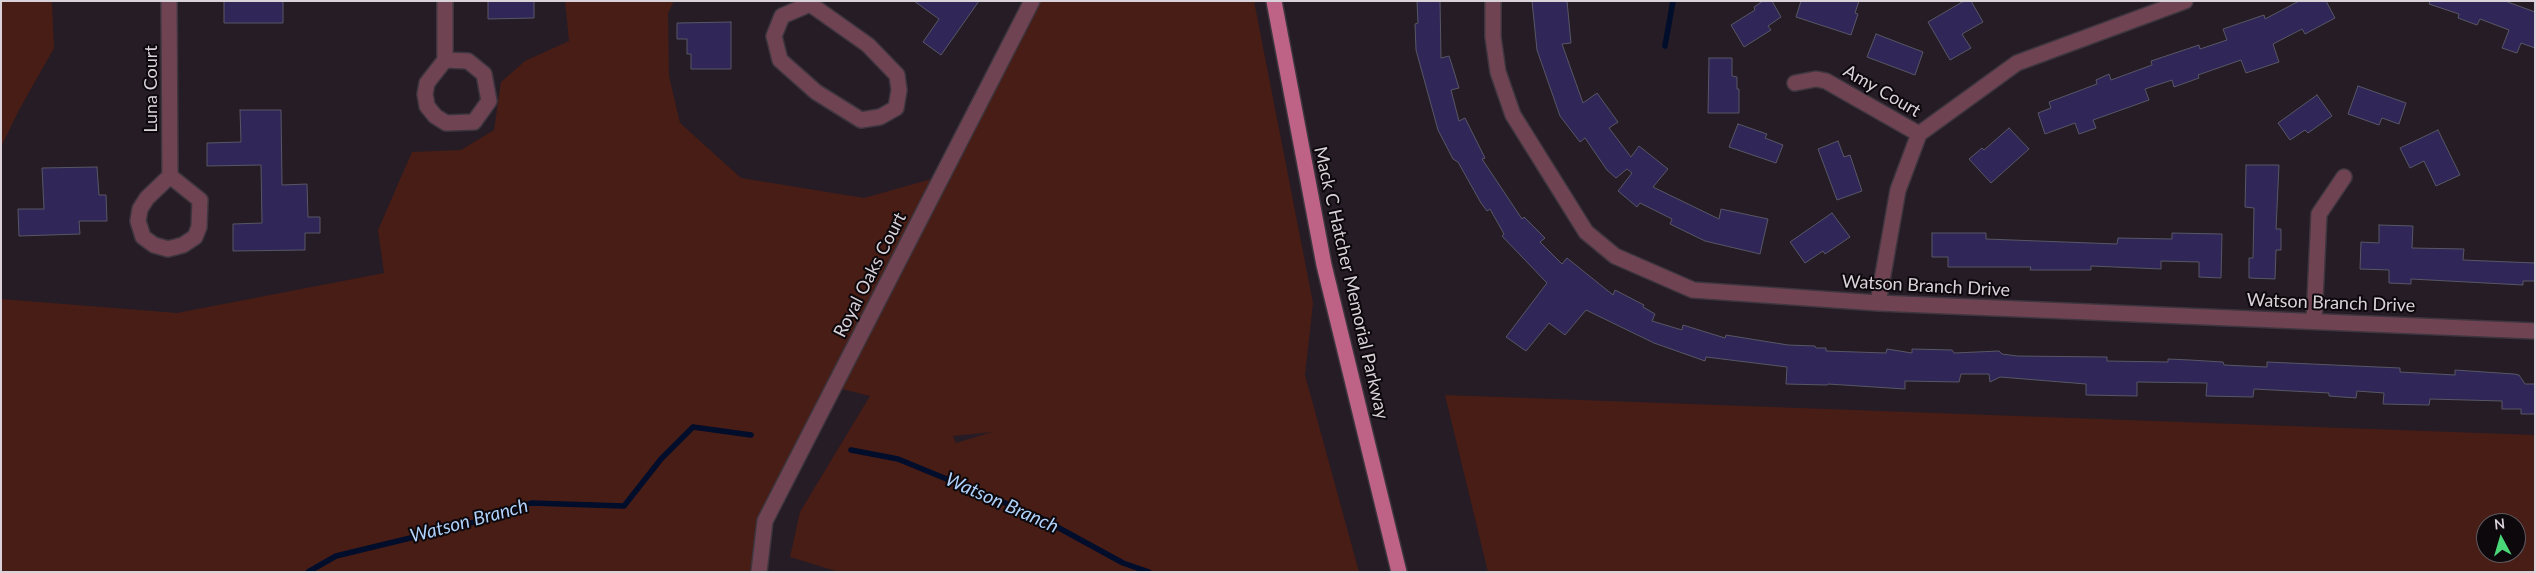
<!DOCTYPE html>
<style>
body{margin:0}
#map{position:relative;width:2536px;height:573px;overflow:hidden;background:#251c26;font-family:Lato,sans-serif}
canvas{display:block}
.frame{position:absolute;inset:0;border:2px solid #d9d3d9;pointer-events:none}
.north{position:absolute;left:2476px;top:513px;width:50px;height:50px;box-sizing:border-box;background:#0c080c;border:1px solid #5e595e;border-radius:50%;rotate:354deg;font-size:14px;font-weight:700;line-height:20px;text-align:center;color:#d9d3d9}
.north::after{content:'';display:block;margin:auto;width:18px;height:22px;background:#4ad778;clip-path:polygon(50% 0,100% 100%,50% 72%,0 100%)}
</style>
<div id="map">
<canvas width="2536" height="573"></canvas>
<div class="frame"></div>
<div class="north">N</div>
</div>
<script>
const g = document.querySelector('canvas').getContext('2d');
g.lineJoin = 'round';
function paint(path, color) {
  g.fillStyle = color;
  g.fill(path, 'evenodd');
}
function poly(rows) {
  const path = new Path2D();
  for (const r of rows) {
    path.moveTo(r[0], r[1]);
    for (let i = 2; i < r.length; i += 2) path.lineTo(r[i], r[i + 1]);
  }
  return path;
}
function stroke(path, color, width, dash) {
  g.strokeStyle = color;
  g.lineWidth = width;
  g.lineCap = dash ? 'butt' : 'round';
  g.setLineDash(dash || []);
  g.stroke(path);
}
function write(font, color, halo, rows, align = 'center') {
  g.font = font + ' Lato,sans-serif';
  g.lineWidth = 4;
  g.setLineDash([]);
  g.textBaseline = 'middle';
  g.strokeStyle = halo;
  g.fillStyle = color;
  for (const [text, x, y, turn = 0] of rows) {
    g.save();
    g.translate(x, y);
    g.rotate((+turn || 0) * Math.PI / 180);
    g.textAlign = isNaN(turn) ? turn : align;
    if (halo) g.strokeText(text, 0, 0);
    g.fillText(text, 0, 0);
    g.restore();
  }
}
const green = poly([
 [1,1,52,1,54,48,19,110,1,147],
 [565,1,674,1,668,13,669,76,680,123,741,178,864,198,942,176,1032,1,1254,1,1313,303,1305,375,1359,572,839,572,790,557,800,512,870,396,834,387,765,521,759,572,1,572,1,299,177,313,384,273,378,230,412,152,461,150,494,130,501,82,525,61,569,41],
 [992,432,956,443,953,436],
 [1445,395,2535,435,2535,572,1488,572],
 [2486,523,2516,523,2516,553,2486,553]
]);
const stream = poly([
 [1665,46,1673,1],
 [851,450,898,459,1039,517,1123,563,1149,572],
 [308,572,336,556,468,524,531,503,624,506,661,459,693,427,751,435]
]);
const building = poly([
 [224,1,283,1,283,23,224,23,224,1],
 [488,1,534,1,534,18,488,19,488,1],
 [914,1,979,1,941,55,923,42,939,19,914,1],
 [1417,1,1440,1,1441,58,1449,56,1452,65,1459,88,1451,90,1459,121,1465,118,1485,158,1482,159,1522,219,1524,217,1545,238,1540,242,1562,264,1567,258,1613,295,1615,290,1644,305,1643,307,1655,314,1652,321,1682,330,1683,325,1725,338,1726,335,1788,345,1815,346,1816,348,1826,348,1826,351,1886,353,1887,349,1912,353,1912,349,1952,350,1954,353,1999,351,2002,354,2017,356,2107,357,2107,361,2168,362,2168,359,2190,360,2223,362,2224,365,2267,367,2267,362,2400,368,2400,372,2455,375,2455,370,2514,374,2519,375,2525,384,2535,384,2535,414,2521,414,2521,409,2502,409,2502,401,2430,399,2429,405,2383,404,2384,393,2357,391,2356,398,2329,396,2329,393,2254,389,2253,397,2206,396,2207,383,2137,382,2137,396,2086,395,2086,384,2000,377,1990,382,1989,374,1961,374,1959,382,1905,381,1905,389,1828,384,1827,385,1786,384,1787,367,1706,357,1705,361,1654,343,1586,310,1565,335,1549,323,1526,351,1506,337,1547,283,1502,236,1504,234,1490,209,1487,211,1481,203,1458,162,1453,159,1438,130,1416,50,1415,24,1418,23,1417,1],
 [1532,1,1567,1,1571,43,1562,44,1583,103,1597,93,1618,122,1609,128,1631,157,1639,146,1668,169,1653,187,1719,219,1721,209,1768,219,1760,254,1705,241,1670,224,1672,219,1640,203,1637,207,1618,191,1632,173,1627,169,1616,178,1607,170,1585,138,1580,142,1560,116,1537,50,1532,1],
 [1763,1,1772,1,1781,17,1768,26,1771,30,1744,47,1731,25,1755,10,1754,7,1763,1],
 [1801,1,1859,1,1855,13,1858,14,1851,35,1796,17,1801,1],
 [1964,1,1971,1,1983,22,1962,34,1971,48,1950,60,1928,22,1964,1],
 [2299,1,2326,1,2335,18,2305,34,2302,29,2273,44,2279,62,2246,73,2241,60,2198,75,2199,78,2174,87,2172,80,2145,89,2149,100,2093,120,2096,128,2079,134,2075,123,2045,134,2038,113,2051,108,2049,102,2097,84,2096,80,2109,74,2111,80,2152,65,2151,61,2199,45,2200,49,2227,40,2223,29,2264,15,2265,19,2299,1],
 [2430,1,2505,1,2535,12,2535,48,2521,43,2517,53,2502,48,2509,30,2480,19,2477,25,2458,18,2459,14,2429,4,2430,1],
 [731,22,731,69,691,69,691,54,687,54,687,39,677,39,677,23,731,22],
 [1876,34,1923,52,1915,75,1867,57,1876,34],
 [1709,58,1732,58,1732,76,1737,77,1737,89,1739,89,1739,113,1708,113,1709,58],
 [2358,86,2406,103,2399,124,2382,118,2379,125,2348,114,2358,86],
 [2317,95,2332,116,2308,133,2305,130,2290,140,2278,123,2317,95],
 [240,110,281,110,282,185,307,184,308,217,320,217,320,233,305,233,305,250,233,251,233,224,262,223,261,165,207,166,207,143,241,142,240,110],
 [1738,124,1767,134,1765,138,1783,145,1776,163,1729,147,1738,124],
 [2009,128,2029,149,1991,183,1969,159,1982,148,1984,150,2009,128],
 [2438,130,2460,175,2436,186,2424,161,2410,168,2400,148,2438,130],
 [1838,141,1844,157,1850,155,1862,191,1837,200,1818,149,1838,141],
 [2246,165,2279,165,2276,229,2281,229,2281,250,2276,250,2275,279,2249,278,2249,258,2253,258,2254,208,2245,207,2246,165],
 [97,167,99,195,106,195,107,221,79,221,80,234,19,236,18,209,44,209,42,168,97,167],
 [1832,213,1850,237,1825,254,1823,251,1805,263,1790,242,1832,213],
 [2379,225,2413,226,2412,248,2464,249,2463,260,2535,263,2535,281,2523,281,2523,285,2411,279,2411,284,2389,283,2389,270,2360,269,2361,242,2379,243,2379,225],
 [1932,233,1986,233,1986,239,2117,244,2118,238,2172,239,2172,233,2222,234,2221,278,2199,277,2199,262,2161,261,2161,269,2091,266,2091,270,2030,270,2031,267,1948,267,1948,257,1932,257,1932,233]
]);
const street = poly([
 [169,1,170,176,147,198,140,209,138,221,143,237,154,245,168,249,183,245,195,237,199,227,200,200,170,176],
 [445,1,445,60,427,83,425,94,427,106,435,116,446,123,474,122,489,101,484,74,468,61,445,60],
 [1493,1,1493,37,1498,72,1513,115,1586,232,1615,256,1693,290,1878,303,2535,331],
 [810,4,868,45,897,75,899,90,896,108,880,117,861,120,816,92,780,60,774,36,782,16,810,4],
 [1795,83,1816,79,1826,81,1919,134],
 [1878,303,1898,190,1919,134,2017,63,2185,1],
 [2314,321,2319,214,2344,177],
 [759,572,765,521,1032,1]
]);
const primary = poly([
 [1274,1,1324,265,1399,572]
]);
const streetNames = [
 ["Luna Court",151,89,-90],
 ["Amy Court",1882,91,30],
 ["Royal Oaks Court",870,275,-63],
 ["Mack C Hatcher Memorial Parkway",1351,283,77],
 ["Watson Branch Drive",1926,286,3],
 ["Watson Branch Drive",2331,303,2]
];
const waterNames = [
 ["Watson Branch",1002,503,24],
 ["Watson Branch",469,521,-15]
];
paint(green, '#481d15');
stroke(stream, '#000d2b', 5.5);
paint(building, '#302758');
stroke(building, '#585765', 1);
stroke(street, '#3e363f', 18);
stroke(primary, '#3e363f', 18);
stroke(street, '#704352', 15);
stroke(primary, '#be6385', 15);
write('18px', '#d9d3d9', '#0c080c', streetNames);
write('italic 19px', '#afd1fa', '#0c080c', waterNames);
</script>
